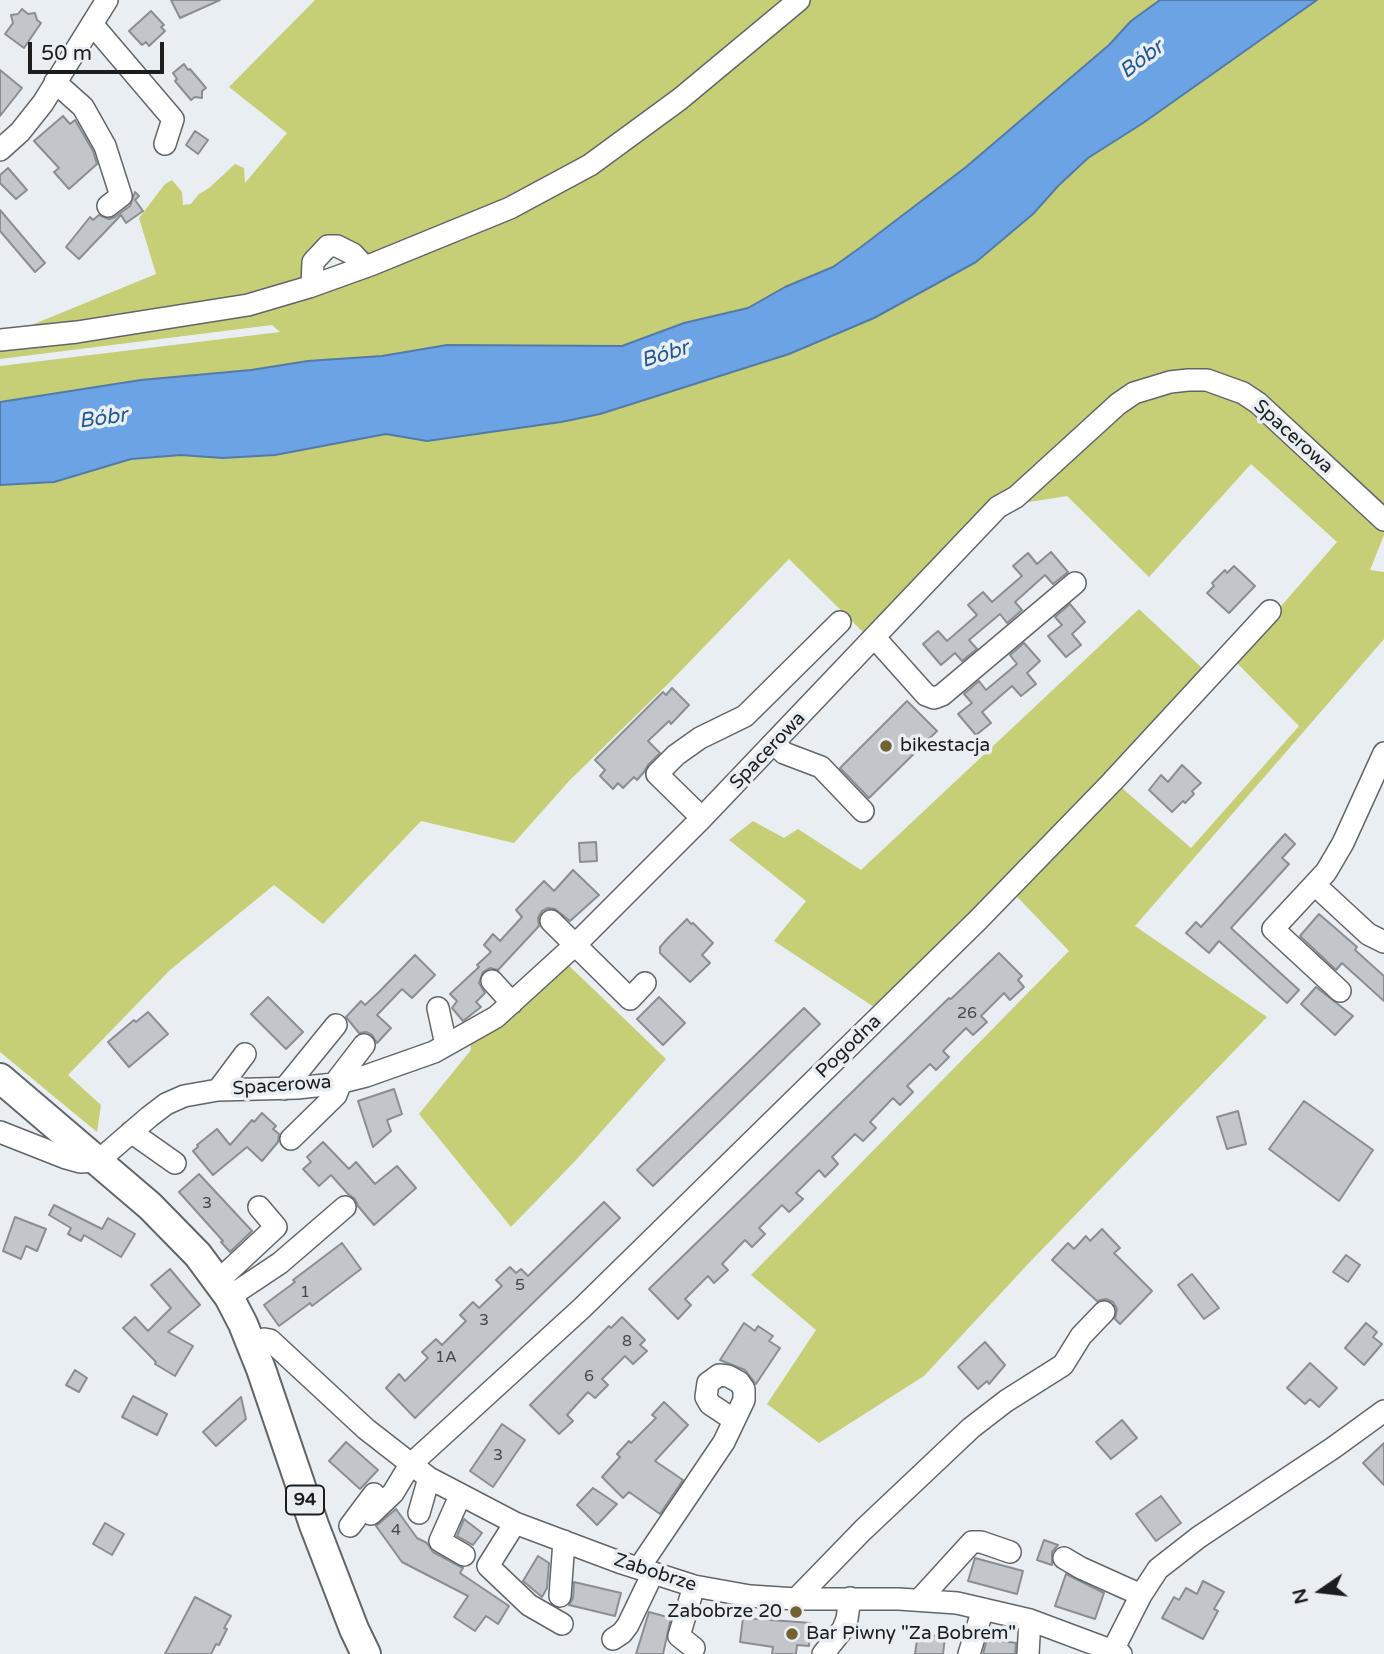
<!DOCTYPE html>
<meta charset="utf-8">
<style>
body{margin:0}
#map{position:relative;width:1384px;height:1654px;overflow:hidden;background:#e9eef3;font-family:"Varela Round",sans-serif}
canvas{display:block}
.north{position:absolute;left:1286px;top:1556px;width:70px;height:70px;-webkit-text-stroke:5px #e9eef3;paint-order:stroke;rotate:256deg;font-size:19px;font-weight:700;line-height:28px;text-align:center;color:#1b1d1f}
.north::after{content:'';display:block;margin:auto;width:24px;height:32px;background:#1b1d1f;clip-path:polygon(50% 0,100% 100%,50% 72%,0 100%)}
.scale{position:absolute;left:28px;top:42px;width:136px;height:32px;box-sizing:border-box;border:4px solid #1b1d1f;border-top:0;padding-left:9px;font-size:21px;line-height:24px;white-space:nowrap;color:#1b1d1f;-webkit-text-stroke:5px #e9eef3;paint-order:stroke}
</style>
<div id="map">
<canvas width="1384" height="1654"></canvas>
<div class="north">N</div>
<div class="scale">50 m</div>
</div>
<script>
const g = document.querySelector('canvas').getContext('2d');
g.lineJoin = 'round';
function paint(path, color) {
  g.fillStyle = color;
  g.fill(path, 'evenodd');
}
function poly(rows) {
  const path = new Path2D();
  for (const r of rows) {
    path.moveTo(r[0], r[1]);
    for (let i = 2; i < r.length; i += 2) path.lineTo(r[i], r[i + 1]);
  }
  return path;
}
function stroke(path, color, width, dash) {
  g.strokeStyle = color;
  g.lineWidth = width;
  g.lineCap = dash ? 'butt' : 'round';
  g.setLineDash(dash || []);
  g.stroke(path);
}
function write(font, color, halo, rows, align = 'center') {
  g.font = font + ' "Varela Round",sans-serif';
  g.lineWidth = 7;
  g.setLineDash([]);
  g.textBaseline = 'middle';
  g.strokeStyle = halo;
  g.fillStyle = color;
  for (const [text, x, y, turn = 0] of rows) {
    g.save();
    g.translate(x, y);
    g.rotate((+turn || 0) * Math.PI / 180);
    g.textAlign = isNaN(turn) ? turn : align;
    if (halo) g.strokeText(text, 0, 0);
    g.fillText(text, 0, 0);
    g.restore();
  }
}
const green = poly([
 [315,0,783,0,655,105,587,154,537,184,369,255,361,256,359,249,348,239,333,234,321,238,313,245,308,276,244,298,38,330,34,324,156,274,139,218,165,184,172,180,182,192,183,205,191,204,199,194,209,188,235,164,244,168,245,183,287,133,229,87],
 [799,0,1160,0,1131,21,1109,45,966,167,861,247,833,267,785,287,748,308,622,346,447,345,382,356,308,361,251,370,141,380,0,402,0,366,280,332,272,325,0,359,0,347,264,312,320,291,590,165],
 [1317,0,1384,0,1384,535,1370,570,1384,572,1384,639,1135,926,1267,1017,1027,1265,924,1376,819,1443,767,1404,816,1330,751,1275,1069,951,1004,883,874,1007,774,941,806,901,729,840,753,821,784,838,798,829,861,870,1139,609,1202,668,1108,776,1191,848,1299,726,1234,660,1337,542,1251,464,1149,577,1067,496,998,507,868,637,789,559,670,682,569,781,514,843,421,821,323,924,274,885,170,970,68,1075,101,1105,97,1132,0,1052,0,485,54,482,131,459,181,455,223,458,275,455,386,434,427,441,600,414,789,354,874,318,976,262,1033,214,1058,186,1088,158,1143,123],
 [561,958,666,1059,576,1160,511,1227,419,1114,471,1050,469,1033]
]);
const water = poly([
 [1160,0,1317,0,1143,123,1088,158,1058,186,1033,214,976,262,874,318,789,354,600,414,561,422,427,441,386,434,275,455,223,458,181,455,131,459,54,482,0,485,0,402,141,380,251,370,308,361,382,356,447,345,622,346,684,323,748,308,785,287,833,267,861,247,966,167,1109,45,1131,21,1160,0]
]);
const building = poly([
 [171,0,220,0,180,18,171,0],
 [22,9,28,14,35,13,37,20,41,23,24,48,5,34,13,23,11,15,18,14,22,9],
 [151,11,164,25,161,27,165,31,149,46,146,42,142,45,129,31,151,11],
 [184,64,188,70,190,69,206,88,202,91,202,98,195,97,191,100,175,81,177,79,173,73,184,64],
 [0,70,22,88,0,116,0,70],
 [63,116,70,124,75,120,93,151,97,164,69,189,54,172,59,168,34,141,63,116],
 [195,131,208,140,198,154,186,145,195,131],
 [8,168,27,190,16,199,0,183,0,175,8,168],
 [135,192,139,196,135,200,143,211,126,223,121,215,79,259,66,247,90,217,93,220,99,215,109,219,115,217,130,206,135,192],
 [0,210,45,263,35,272,0,231,0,210],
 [1051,552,1068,572,1053,584,1045,575,1015,602,1022,610,1007,623,1000,614,969,640,977,649,962,661,955,653,941,665,923,644,938,631,947,641,977,615,968,605,983,592,992,602,1022,576,1013,566,1028,553,1037,564,1051,552],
 [1234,566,1255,586,1229,613,1207,593,1214,586,1212,583,1225,570,1227,573,1234,566],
 [1070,604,1085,622,1072,634,1081,645,1066,657,1048,636,1062,625,1055,617,1070,604],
 [1024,643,1040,661,1027,673,1036,684,1021,696,1012,686,982,712,991,723,976,735,958,714,972,703,964,694,979,681,986,690,1017,664,1010,655,1024,643],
 [672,688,689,705,671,724,669,721,648,741,660,753,648,765,644,772,637,780,634,777,623,788,618,783,613,789,600,776,605,770,595,760,663,692,666,695,672,688],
 [907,701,937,731,869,798,840,768,907,701],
 [1182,765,1201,783,1192,791,1194,794,1185,803,1183,801,1172,812,1149,790,1161,775,1168,782,1182,765],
 [1285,834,1295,844,1282,858,1289,864,1231,928,1299,990,1287,1003,1219,941,1209,953,1186,933,1196,922,1201,927,1285,834],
 [596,842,597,861,580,862,579,843,596,842],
 [573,870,599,895,570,921,555,909,548,908,542,911,538,918,539,926,498,970,490,968,483,972,479,983,485,993,476,1002,481,1007,463,1021,452,1008,457,1001,450,994,479,967,477,965,491,952,484,945,493,934,500,941,522,917,516,910,544,881,554,891,573,870],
 [1319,914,1357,947,1355,950,1384,976,1384,1001,1342,963,1336,970,1300,936,1319,914],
 [687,919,691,924,693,923,713,943,702,955,710,963,690,982,660,953,660,947,668,938,687,919],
 [999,953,1022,976,1018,980,1024,987,1010,1000,1004,993,981,1016,987,1022,973,1035,966,1028,943,1051,949,1057,936,1070,930,1064,907,1086,913,1092,900,1105,893,1098,870,1122,876,1128,863,1141,855,1134,832,1157,838,1164,825,1177,819,1170,796,1193,803,1199,789,1212,782,1205,759,1228,765,1234,752,1247,745,1240,722,1264,728,1270,714,1283,708,1276,685,1299,691,1305,678,1319,649,1289,949,998,951,999,999,953],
 [415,955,435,975,412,998,402,989,377,1015,391,1028,377,1043,372,1035,366,1032,359,1033,346,1017,361,1001,365,1005,379,992,415,955],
 [1316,987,1353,1016,1335,1035,1301,1004,1316,987],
 [268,997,303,1032,286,1049,251,1014,268,997],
 [659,997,685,1023,663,1045,637,1019,659,997],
 [804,1008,820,1024,653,1186,637,1170,804,1008],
 [148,1012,168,1034,129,1067,108,1042,134,1020,136,1022,148,1012],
 [394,1089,402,1114,387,1120,391,1131,373,1147,358,1101,394,1089],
 [1304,1101,1373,1150,1339,1201,1269,1149,1304,1101],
 [1238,1111,1246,1144,1227,1149,1217,1117,1238,1111],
 [262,1113,276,1126,273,1129,279,1134,278,1142,262,1161,247,1147,213,1175,193,1151,198,1147,197,1145,217,1129,230,1145,252,1120,254,1122,262,1113],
 [323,1142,349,1169,356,1162,375,1184,397,1166,416,1188,374,1225,358,1206,355,1199,348,1194,331,1175,319,1186,303,1169,311,1162,307,1157,323,1142],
 [199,1174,252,1231,230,1252,221,1242,223,1241,179,1192,199,1174],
 [604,1202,620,1218,415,1418,386,1388,399,1374,405,1381,428,1358,422,1352,436,1339,442,1345,466,1321,460,1315,473,1302,479,1308,502,1286,496,1280,510,1267,516,1273,521,1269,528,1276,604,1202],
 [54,1205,102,1229,108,1218,135,1234,121,1257,84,1235,81,1241,68,1234,71,1228,49,1215,54,1205],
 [15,1217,46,1229,37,1251,26,1246,21,1259,3,1251,15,1217],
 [1102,1229,1120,1248,1114,1253,1152,1291,1120,1324,1115,1319,1117,1309,1113,1302,1106,1299,1097,1301,1052,1260,1068,1243,1074,1249,1086,1236,1090,1241,1102,1229],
 [342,1243,361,1269,312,1306,310,1303,279,1326,264,1305,295,1282,293,1280,342,1243],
 [1346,1255,1360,1265,1348,1282,1333,1272,1346,1255],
 [170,1269,200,1305,168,1332,193,1346,175,1376,155,1364,156,1362,123,1328,135,1317,148,1331,171,1308,151,1285,170,1269],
 [1192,1274,1219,1308,1204,1319,1178,1285,1192,1274],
 [622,1317,645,1340,640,1345,647,1351,633,1364,625,1356,602,1379,608,1385,595,1398,588,1392,567,1415,573,1421,559,1434,530,1405,609,1326,611,1328,622,1317],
 [744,1323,755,1331,758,1326,773,1336,769,1341,780,1348,756,1384,745,1370,720,1360,744,1323],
 [1366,1323,1377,1332,1373,1337,1382,1344,1364,1365,1345,1348,1366,1323],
 [985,1342,1005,1365,989,1384,987,1381,978,1389,958,1367,985,1342],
 [1310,1363,1337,1388,1319,1407,1310,1399,1305,1404,1287,1388,1310,1363],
 [75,1370,87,1378,79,1392,66,1385,75,1370],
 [133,1396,167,1414,157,1435,122,1417,133,1396],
 [241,1397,246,1419,216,1446,203,1432,241,1397],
 [664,1402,688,1425,655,1461,683,1480,660,1514,629,1492,623,1498,602,1477,620,1457,617,1454,629,1441,631,1443,656,1418,652,1415,664,1402],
 [1122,1420,1137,1438,1111,1459,1096,1442,1122,1420],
 [502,1424,525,1440,493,1487,470,1471,502,1424],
 [346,1442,378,1470,360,1489,329,1461,346,1442],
 [1384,1443,1384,1485,1363,1463,1384,1443],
 [593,1488,617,1504,597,1525,577,1505,593,1488],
 [1161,1496,1181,1523,1156,1541,1136,1514,1161,1496],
 [396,1509,417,1538,427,1543,433,1552,463,1568,460,1573,509,1606,498,1624,486,1616,475,1631,454,1617,468,1596,402,1562,376,1526,396,1509],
 [464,1519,482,1533,473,1545,457,1536,464,1519],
 [105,1523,124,1534,112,1555,93,1544,105,1523],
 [1044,1540,1058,1545,1052,1552,1052,1565,1037,1560,1044,1540],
 [538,1556,549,1563,547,1588,542,1597,523,1581,538,1556],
 [975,1558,1023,1571,1017,1594,968,1581,975,1558],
 [1066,1574,1104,1593,1095,1619,1055,1606,1066,1574],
 [1203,1581,1224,1592,1214,1609,1218,1611,1203,1639,1162,1618,1174,1597,1179,1600,1186,1588,1197,1594,1203,1581],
 [574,1582,621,1593,615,1616,569,1605,573,1598,574,1582],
 [195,1597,231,1616,224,1628,227,1629,219,1645,216,1644,211,1654,165,1654,195,1597],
 [649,1612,671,1618,663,1654,636,1654,649,1612],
 [743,1618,811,1623,809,1646,797,1645,796,1654,772,1654,773,1647,740,1642,743,1618],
 [918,1633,945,1637,943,1654,915,1654,918,1633],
 [987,1639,1016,1643,1015,1654,983,1654,987,1639]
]);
const minor = poly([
 [92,24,173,119,165,144],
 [55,82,83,107,105,146,121,196,108,206],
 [0,150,20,132,43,103,107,0],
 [312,285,313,262,328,246,337,246,353,254,365,267],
 [0,340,77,332,248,305,309,287,373,264,510,208,590,165,680,99,799,0],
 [875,638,926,695,934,698,942,695,1075,583],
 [775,744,784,753,821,767,863,811],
 [702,818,657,774,676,755,700,738,745,716,840,622],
 [1315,885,1368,934,1384,942],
 [551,921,630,999,645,983],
 [492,981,512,1003],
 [1340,991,1273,929,1326,872,1343,843,1384,753],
 [438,1008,446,1045],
 [334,1084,364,1045],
 [284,1089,336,1025],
 [218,1090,245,1054],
 [0,1132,66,1158,80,1162,98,1161,149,1117,166,1104,184,1096,218,1090,297,1088,334,1084,366,1076,434,1052,496,1017,575,945,702,818,998,507,1016,497,1118,404,1134,393,1170,382,1188,380,1207,380,1243,393,1258,403,1384,520],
 [131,1132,175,1163],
 [291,1139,336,1095,341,1082],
 [218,1281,276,1227,259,1207],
 [229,1297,280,1263,345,1207],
 [251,1343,264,1339,270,1340,366,1429,429,1478,515,1523,619,1562,694,1586,750,1596,796,1599,899,1599,957,1603,1030,1620,1121,1654],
 [460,1496,440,1541,464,1555],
 [419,1513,429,1478],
 [371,1514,393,1493,410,1465,582,1308,978,920,1112,782,1270,611],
 [515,1523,488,1566,529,1605,562,1624],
 [350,1526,374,1494],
 [1064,1558,1081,1568,1141,1595],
 [639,1568,724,1442,744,1400,744,1389,739,1382,728,1376,719,1375,708,1383,706,1397,710,1404,734,1420],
 [560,1596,564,1541],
 [796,1599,863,1530,971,1428,1006,1401,1063,1365,1081,1336,1104,1312],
 [920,1599,972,1542,981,1542,1010,1552],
 [613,1639,622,1633,628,1625,653,1573],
 [694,1648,679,1636,694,1586],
 [1113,1650,1141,1595,1158,1569,1199,1537,1333,1448,1384,1411],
 [823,1654,843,1629,847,1619,850,1598],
 [969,1654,983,1609],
 [1028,1654,1030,1620]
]);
const major = poly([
 [0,1078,150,1206,198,1255,229,1297,243,1324,261,1369,314,1525,354,1629,366,1654]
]);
const markers = [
 [886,746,7,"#73612f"],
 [796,1612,7,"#73612f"],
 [792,1634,7,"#73612f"]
];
const numberNames = [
 ["26",967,1014],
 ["3",207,1204],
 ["5",520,1286],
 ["1",305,1293],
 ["3",484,1321],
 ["8",627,1342],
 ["1A",446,1358],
 ["6",589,1377],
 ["3",498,1456],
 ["4",396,1531]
];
const shields = [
 [305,1500,38]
];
const shieldNames = [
 ["94",305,1500]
];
const streetNames = [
 ["Spacerowa",1293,437,42],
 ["Spacerowa",768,751,-46],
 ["Pogodna",849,1047,-44],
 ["Spacerowa",282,1086,-4],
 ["Zabobrze",655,1573,18]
];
const poiNames = [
 ["bikestacja",900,746],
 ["Zabobrze 20",782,1612,"right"],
 ["Bar Piwny \"Za Bobrem\"",806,1634]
];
const waterNames = [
 ["Bóbr",1142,60,-37],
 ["Bóbr",665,355,-17],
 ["Bóbr",103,419,-8]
];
paint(green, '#c6ce76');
paint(water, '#6ba3e4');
stroke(water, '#537ba9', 2);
paint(building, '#c2c6cb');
stroke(building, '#8a8e93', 2);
stroke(minor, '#62666a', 24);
stroke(major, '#62666a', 32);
stroke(minor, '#fff', 21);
stroke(major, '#fff', 28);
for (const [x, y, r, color] of markers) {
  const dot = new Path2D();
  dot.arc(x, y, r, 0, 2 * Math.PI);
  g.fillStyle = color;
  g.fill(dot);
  stroke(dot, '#e9eef3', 2.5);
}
write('16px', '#45474a', null, numberNames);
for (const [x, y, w] of shields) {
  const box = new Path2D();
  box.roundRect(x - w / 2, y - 14.5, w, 29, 5);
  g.fillStyle = '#e9eef3';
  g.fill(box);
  stroke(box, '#1b1d1f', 2);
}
write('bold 18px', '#1b1d1f', null, shieldNames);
write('19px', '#1b1d1f', '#e9eef3', streetNames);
write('19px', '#1b1d1f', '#e9eef3', poiNames, 'left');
write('italic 21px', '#205895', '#e9eef3', waterNames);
</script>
